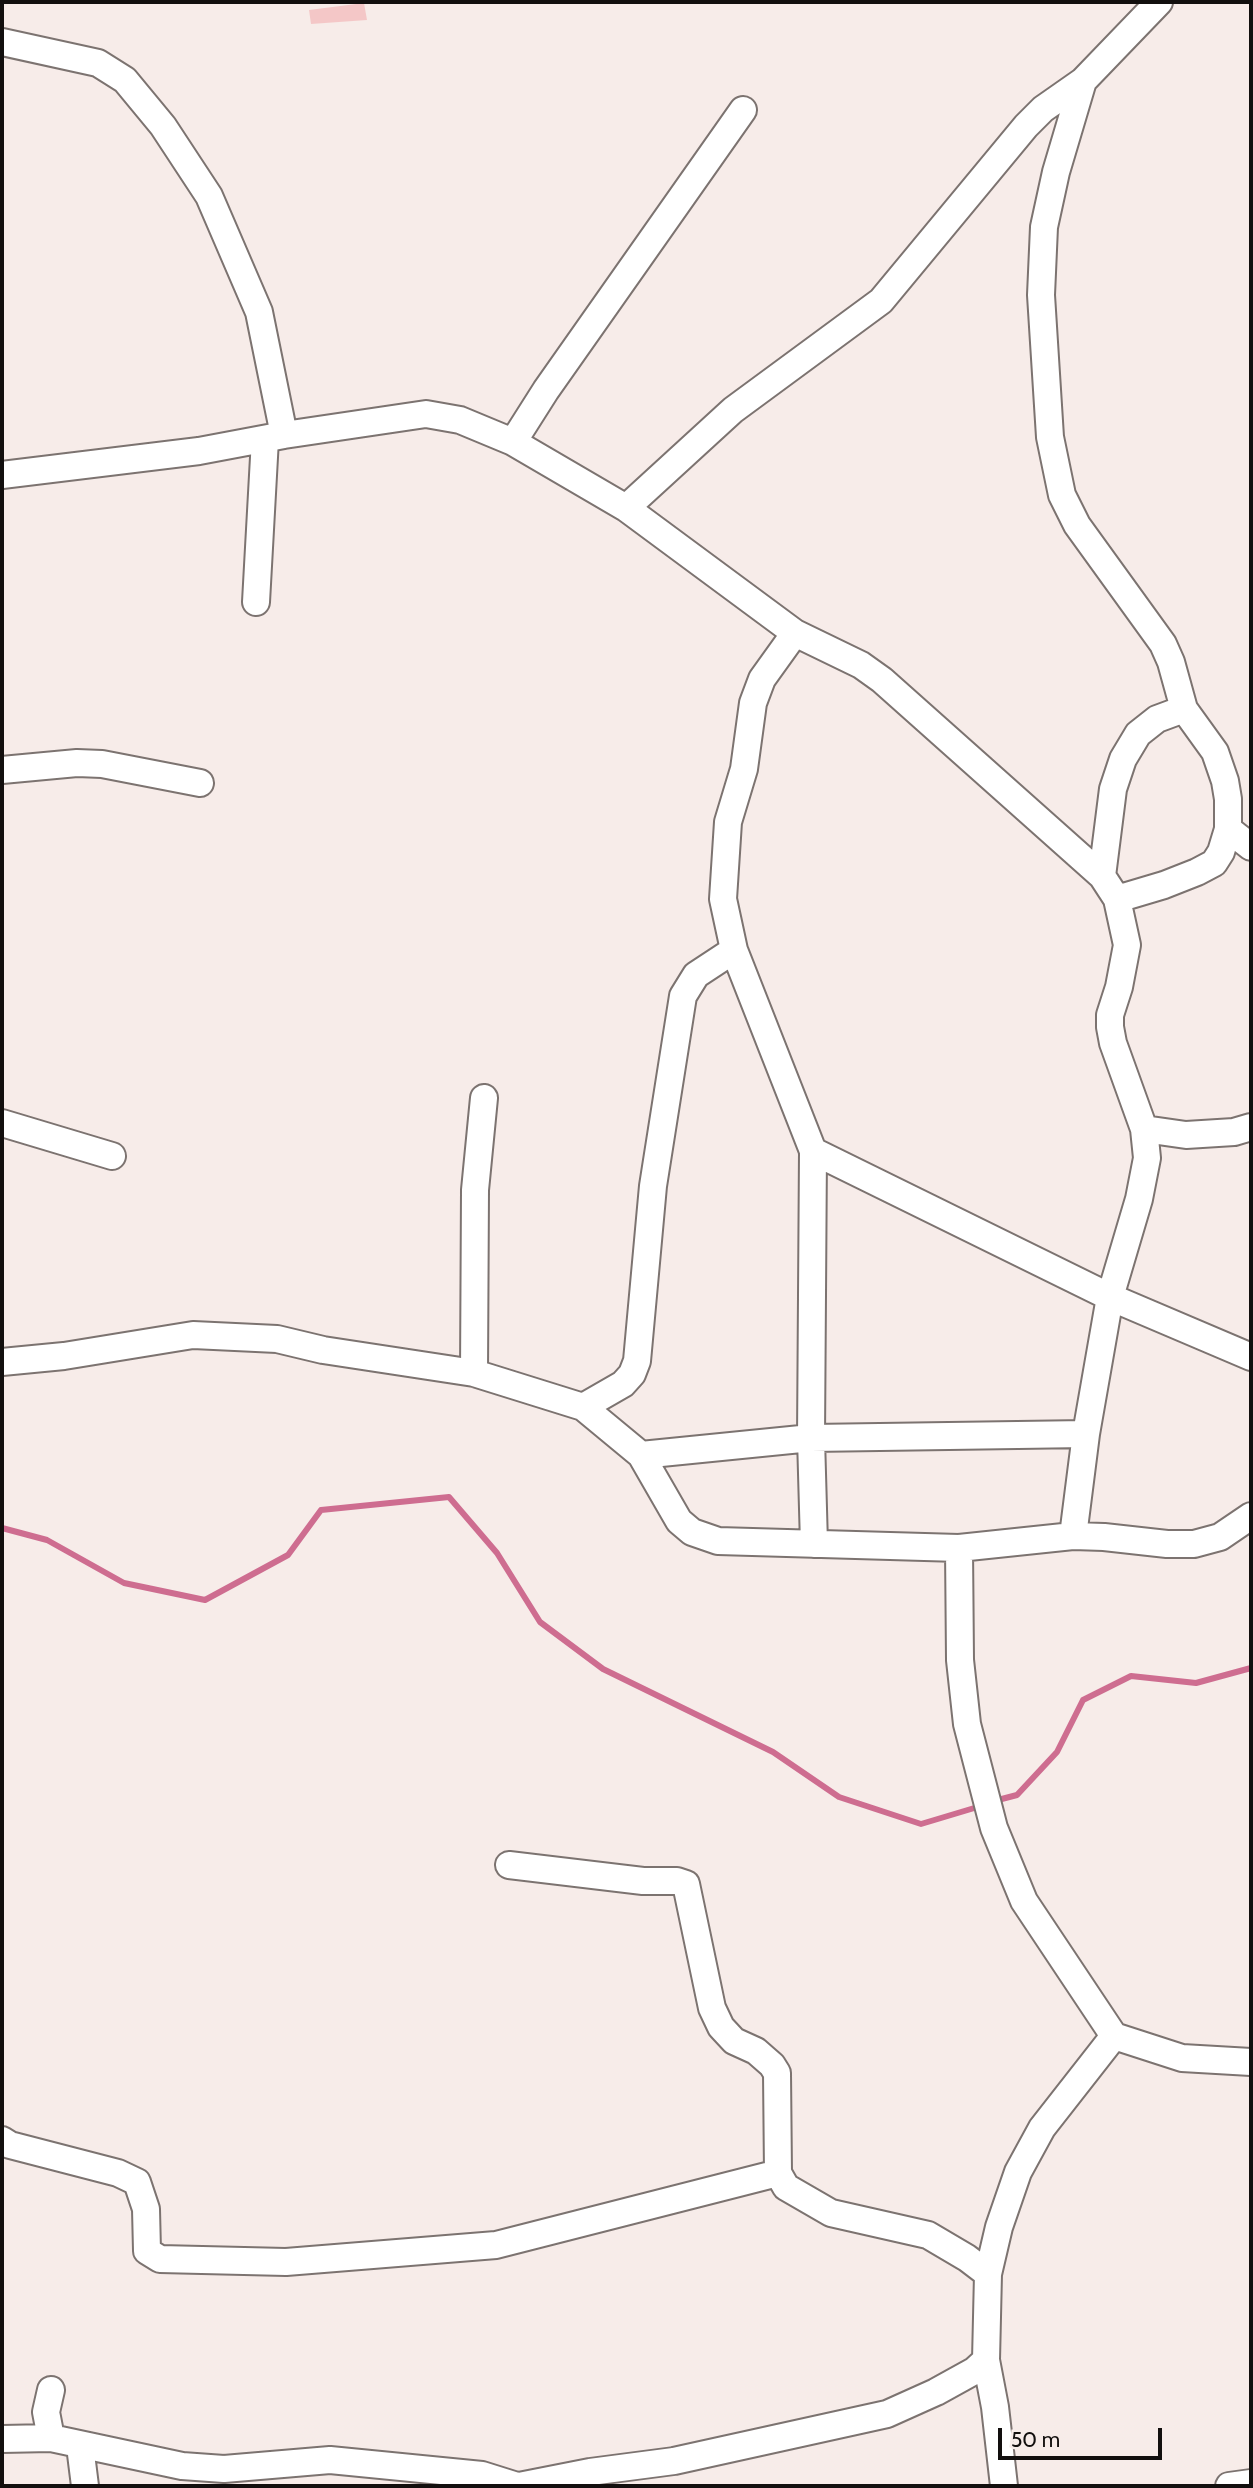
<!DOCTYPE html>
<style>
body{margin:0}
#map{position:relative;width:1253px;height:2488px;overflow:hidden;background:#f7ece9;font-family:Cabin,sans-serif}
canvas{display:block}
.frame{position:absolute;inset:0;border:4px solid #120f0e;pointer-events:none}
.scale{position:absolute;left:998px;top:2428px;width:164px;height:32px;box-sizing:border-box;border:4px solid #120f0e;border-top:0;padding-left:9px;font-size:21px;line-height:24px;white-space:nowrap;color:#120f0e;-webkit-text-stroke:5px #f7ece9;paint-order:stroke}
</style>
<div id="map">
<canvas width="1253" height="2488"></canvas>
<div class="frame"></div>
<div class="scale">50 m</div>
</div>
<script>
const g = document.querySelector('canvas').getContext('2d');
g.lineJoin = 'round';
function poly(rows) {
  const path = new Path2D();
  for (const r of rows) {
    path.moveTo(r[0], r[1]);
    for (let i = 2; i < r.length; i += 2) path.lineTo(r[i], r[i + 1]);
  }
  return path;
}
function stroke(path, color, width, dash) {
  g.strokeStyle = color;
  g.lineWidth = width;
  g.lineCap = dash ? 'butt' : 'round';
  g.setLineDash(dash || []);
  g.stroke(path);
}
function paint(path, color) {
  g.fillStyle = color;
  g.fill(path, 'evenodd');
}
const stream = poly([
 [2,1528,47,1540,124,1583,205,1600,288,1555,321,1510,449,1497,497,1553,540,1622,603,1669,773,1752,839,1797,921,1824,981,1806],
 [994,1801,1017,1795,1057,1752,1083,1700,1131,1676,1196,1683,1251,1668]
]);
const building = poly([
 [364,3,367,20,311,24,309,10]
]);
const minor = poly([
 [2,42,98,63,125,80,163,126,209,196,259,312,284,435],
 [513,442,546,390,743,110],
 [2,475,199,451,284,435,426,414,460,420,513,442,626,508,795,633,861,665,882,680,1102,876,1117,899,1127,945,1119,987,1110,1015,1110,1027,1113,1043,1144,1129,1147,1158,1139,1199,1110,1297,1086,1434,1073,1536],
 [626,508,733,410,881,301,1026,126,1043,109,1083,81],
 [256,602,265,439],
 [795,633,762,679,753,703,744,769,728,822,723,899,734,950,813,1151,811,1438,814,1544],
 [2,770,77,763,102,764,200,783],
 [1228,829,1251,847],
 [1102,876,1113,789,1123,759,1138,734,1157,719,1184,709],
 [1117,899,1164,885,1197,872,1214,863,1221,852,1228,829,1228,799,1225,781,1215,752,1184,709,1171,662,1163,644,1077,525,1062,495,1050,437,1041,295,1044,227,1056,172,1083,81,1159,2],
 [2,1123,112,1156],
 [1144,1129,1186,1135,1234,1132,1251,1127],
 [813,1151,1110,1297,1251,1357],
 [2,1362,64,1356,193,1335,277,1339,323,1350,474,1373,583,1407,641,1455,679,1521,692,1532,718,1541,959,1548,960,1660,967,1724,994,1828,1024,1901,1114,2036,1182,2058,1251,2062],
 [474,1373,475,1190,484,1098],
 [583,1407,623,1384,632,1374,637,1361,653,1186,683,996,696,975,734,950],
 [641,1455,811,1438,1086,1434],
 [959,1548,1073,1536,1104,1537,1167,1544,1194,1544,1220,1537,1251,1516],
 [509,1865,643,1881,677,1881,686,1884,712,2008,721,2027,734,2041,756,2051,772,2065,777,2073,778,2173,786,2187,831,2213,928,2235,967,2258,988,2274],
 [2,2140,10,2145,118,2173,137,2182,146,2209,147,2251,160,2259,286,2262,496,2245,778,2173],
 [51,2390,46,2412,51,2438],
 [2,2439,51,2438,182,2466,224,2469,330,2460,482,2475,517,2486],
 [80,2446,85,2486],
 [519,2486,590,2472,674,2461,887,2414,936,2392,974,2371,986,2360],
 [1004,2486,995,2407,986,2360,988,2274,999,2227,1018,2172,1042,2128,1114,2036],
 [1229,2486,1251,2483]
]);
stroke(stream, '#ce6d90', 6);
paint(building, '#f4c7c7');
stroke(minor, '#7c7370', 30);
stroke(minor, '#fff', 26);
</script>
